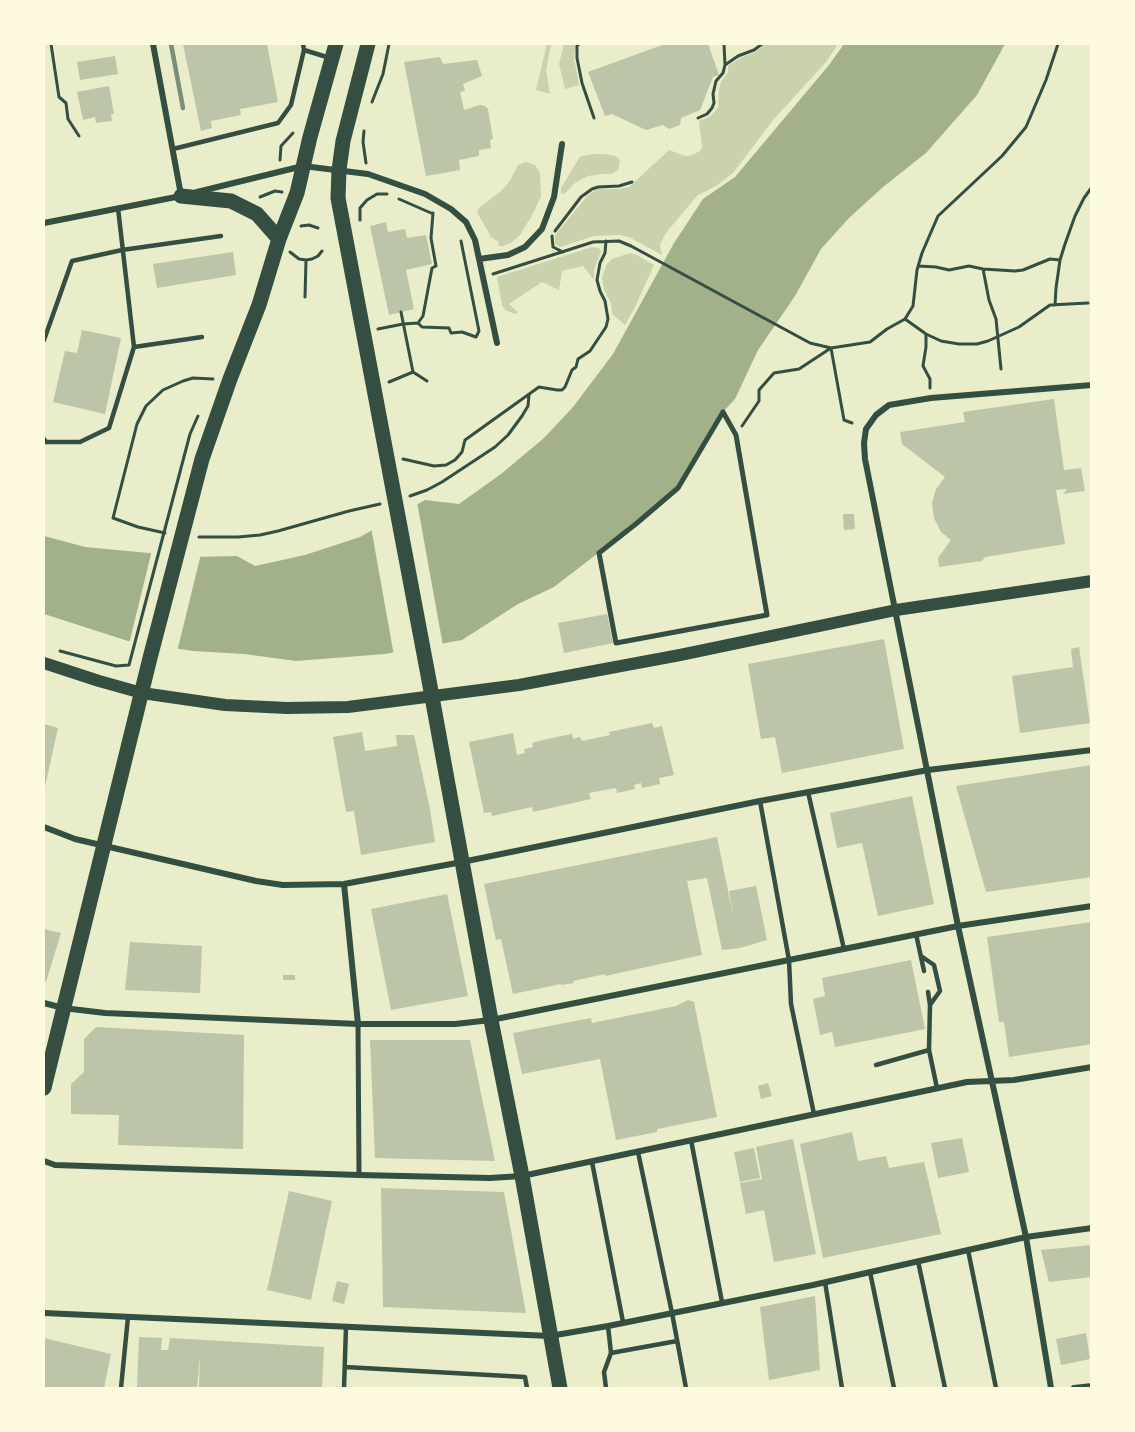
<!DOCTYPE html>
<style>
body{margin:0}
#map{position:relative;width:1135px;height:1432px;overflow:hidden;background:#e9edc9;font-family:"Work Sans",sans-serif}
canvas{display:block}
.frame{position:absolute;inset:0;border:45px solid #fefae0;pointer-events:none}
</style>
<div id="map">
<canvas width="1135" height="1432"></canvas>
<div class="frame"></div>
</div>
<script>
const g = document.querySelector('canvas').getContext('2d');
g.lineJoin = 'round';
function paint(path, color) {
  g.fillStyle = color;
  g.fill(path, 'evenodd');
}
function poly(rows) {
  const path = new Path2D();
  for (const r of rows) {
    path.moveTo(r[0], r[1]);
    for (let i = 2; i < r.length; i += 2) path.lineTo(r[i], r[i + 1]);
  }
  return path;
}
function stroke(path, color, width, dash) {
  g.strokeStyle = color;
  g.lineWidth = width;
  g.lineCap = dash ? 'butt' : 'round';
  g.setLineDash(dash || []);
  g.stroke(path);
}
const green = poly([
 [547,44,551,44,546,70,550,94,536,90],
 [564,44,576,44,574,57,579,85,565,89,559,64],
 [765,44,838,44,826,62,774,119,733,173,716,186,697,196,665,234,660,245,662,255,629,237,618,235,594,236,560,247,555,244,555,235,588,195,597,189,618,189,629,187,669,150,685,156,690,156,700,151,702,147,699,121,711,116,718,107,719,89,721,82,728,72,728,66,738,59,755,52],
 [594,154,605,154,615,156,619,159,620,162,618,170,612,174,602,174,588,176,575,183,564,194,561,193,561,188,578,160,581,156],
 [526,162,535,165,540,173,541,197,531,217,520,235,511,243,503,246,498,246,499,242,491,237,477,212,480,207,501,191,510,181,518,165],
 [592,247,599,248,601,252,594,270,594,280,583,266,562,271,559,290,542,282,509,304,518,312,515,314,505,310,502,305,497,277],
 [630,253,637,255,654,265,635,307,625,325,612,314,611,303,604,290,602,277,607,264,612,259]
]);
const water = poly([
 [844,44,1005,44,977,95,926,153,883,187,849,218,821,249,795,296,758,350,735,399,723,412,678,488,637,523,554,587,518,604,462,640,385,654,296,661,244,654,193,651,128,641,44,614,44,536,85,547,191,557,237,556,255,566,305,555,360,537,425,500,459,504,501,474,544,438,573,407,613,354,674,243,703,199,735,177,829,65]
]);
const pier = poly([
 [417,502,443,646,394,656,371,527],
 [152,550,201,554,177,652,129,644]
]);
const building = poly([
 [183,44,267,44,278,102,240,109,241,115,211,121,212,128,201,131],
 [665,44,708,44,719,75,713,77,700,110,681,118,680,125,669,129,663,125,646,130,612,114,605,116,588,72],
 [115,56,118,74,80,80,77,62],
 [440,57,443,64,477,60,482,76,463,84,465,91,460,92,464,110,480,105,485,106,488,109,493,139,490,140,491,148,479,150,479,156,459,160,460,170,426,176,404,62],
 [109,86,114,114,111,114,112,121,96,123,95,117,83,120,77,92],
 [386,222,388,232,405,229,407,238,426,235,432,264,406,270,414,309,389,315,370,226],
 [233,252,236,275,157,288,153,264],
 [82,330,121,338,105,414,53,402,65,351,77,353],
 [1054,399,1064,470,1081,468,1085,491,1063,494,1067,489,1056,490,1065,544,985,557,982,561,939,567,938,558,951,540,941,532,934,518,932,503,936,489,945,477,902,444,900,432,965,422,963,412],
 [843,514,854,514,855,529,844,530],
 [607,614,613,643,564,653,558,623],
 [884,639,904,749,782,773,775,737,761,739,748,664],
 [1079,647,1090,723,1020,733,1012,676,1073,667,1071,649],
 [652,723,654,728,662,726,674,775,659,778,660,784,642,788,641,783,634,785,635,789,617,793,616,788,589,793,591,799,533,812,532,807,492,816,491,812,484,813,469,742,513,733,517,755,525,753,524,749,533,747,532,743,547,739,572,734,573,739,580,737,582,741,610,735,609,732],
 [44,724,58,728,44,791],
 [362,732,365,751,397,746,396,735,414,735,430,809,435,842,361,855,354,811,346,812,333,737],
 [1092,765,1092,877,986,892,956,786],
 [912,796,934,904,878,916,862,843,837,848,830,813],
 [717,837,734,920,729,891,756,886,767,940,740,948,722,950,707,878,687,881,702,955,605,976,605,974,573,981,574,983,561,985,561,984,513,994,501,939,496,940,484,884],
 [447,894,468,996,391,1010,371,909],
 [1092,922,1092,1044,1009,1057,1004,1022,999,1022,987,937],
 [44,929,61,933,46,982,44,982],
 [130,942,202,946,200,993,125,990],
 [911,960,925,1029,835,1047,832,1032,820,1035,813,999,825,996,822,978],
 [283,975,295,975,295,980,283,980],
 [688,1000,694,1002,717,1117,657,1129,657,1132,616,1140,600,1059,522,1074,513,1033,591,1018,592,1023,676,1006],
 [96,1027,244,1035,243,1149,118,1145,119,1115,71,1114,71,1084,84,1072,84,1039],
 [370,1040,470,1040,495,1161,375,1158],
 [768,1083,772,1096,761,1099,758,1086],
 [852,1132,858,1161,886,1156,889,1168,924,1162,941,1234,823,1258,800,1144],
 [962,1138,969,1172,938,1178,931,1143],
 [793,1139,816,1254,774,1262,764,1210,746,1214,740,1183,762,1179,756,1147],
 [754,1148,760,1178,740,1182,734,1152],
 [381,1188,504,1192,526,1313,383,1307],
 [289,1191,332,1201,311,1300,267,1290],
 [1092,1245,1092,1277,1049,1282,1041,1250],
 [337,1281,349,1284,344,1304,332,1301],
 [815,1296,820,1370,769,1380,760,1307],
 [1086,1333,1090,1359,1061,1365,1056,1339],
 [139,1337,162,1338,161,1350,168,1350,170,1338,324,1347,322,1388,199,1388,200,1355,197,1388,137,1388],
 [44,1338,111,1354,104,1388,44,1388]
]);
const path = poly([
 [51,44,59,97,66,103,68,119,79,136],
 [579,44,577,46,577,58,582,83,594,118],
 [725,65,738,56,754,50,762,44],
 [372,102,383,74,389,44],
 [698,118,707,114,712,108,714,103,713,94,716,81,723,73,725,65,724,44],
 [364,131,363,142,366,163],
 [280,160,281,146,293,133],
 [260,197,275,191,282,192],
 [399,199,431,213],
 [360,220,360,208,367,200,377,194,387,194],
 [301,226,309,225,318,228],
 [555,231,581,197,592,189,598,187,619,186,632,182],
 [552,236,553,247,563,252],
 [290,252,299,259,306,260,312,259,318,256,322,251],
 [919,266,936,267,949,270,969,266,983,269,1015,271,1023,270,1050,259,1060,260],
 [983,269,989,300,996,319,1001,369],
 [493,274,593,242,619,241,631,246,810,343,831,348,870,342,887,329,905,319,926,334,941,341,959,344,977,344,988,341,1019,327,1050,305,1088,303],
 [305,297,306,260],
 [1055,305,1056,288,1060,260,1065,244,1075,216,1084,198,1092,187],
 [401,312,413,372,427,381],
 [905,319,913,306,917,270,922,253,938,216,1002,156,1026,127,1046,80,1058,44],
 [418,323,423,316,432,268,436,266,431,238,433,213],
 [378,329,403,324,418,323,422,327,449,328,451,333,462,332,476,337,479,331,461,241],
 [926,334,926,347,923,366,930,379,930,388],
 [389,382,413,372],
 [742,426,759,401,759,390,774,373,799,369,831,348,844,420,852,423],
 [403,459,434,466,446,465,455,460,462,452,465,440,539,387,557,390,562,390,565,387,572,370,576,367,578,359,590,351,606,327,608,319,605,301,600,291,597,280,600,263,605,253,606,241],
 [410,496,427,490,442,482,495,447,508,435,522,416,528,406,529,395],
 [165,533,138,527,113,518,137,424,146,406,163,390,183,381,193,378,213,379],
 [199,537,238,537,260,535,278,531,349,511,380,504],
 [60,651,116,666,129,665,190,434,198,416]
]);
const service = poly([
 [304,50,330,58],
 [173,149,278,123,291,105,304,50,303,44],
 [118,208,134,347,202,337],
 [44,340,72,261,122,250,221,236],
 [44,439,46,442,80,442,109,428,134,347],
 [808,792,844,949],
 [760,801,789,960,791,1004,814,1114],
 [916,934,924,971],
 [921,956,934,965,940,991,930,1005],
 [928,992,930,1005,929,1050,937,1088],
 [876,1065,929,1050],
 [691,1140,722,1302],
 [638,1152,672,1313,686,1388],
 [592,1162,623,1322],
 [968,1250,996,1388],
 [918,1261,945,1388],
 [870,1272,894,1388],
 [825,1282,842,1388],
 [611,1353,677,1341],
 [345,1367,525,1377,527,1388],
 [121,1388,128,1317],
 [344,1388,346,1327],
 [606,1388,604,1372,611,1353,608,1326]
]);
const pedestrian = poly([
 [723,412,736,435,767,615,616,643,599,553,637,523,678,488,723,412],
 [358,1024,359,1175]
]);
const minor = poly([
 [153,44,181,195],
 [197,192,303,166,368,174,425,194,451,209,466,222,475,240,497,343],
 [44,223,181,196],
 [479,259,508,255,525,247,542,229,554,197,562,144],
 [44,827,75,839,256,881,283,885,344,884,462,862,760,801,928,770,1092,750],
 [344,884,358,1024],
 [44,1003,63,1008,105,1013,358,1024,455,1024,491,1020,958,926,1092,906],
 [44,1161,55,1165,359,1175,490,1178,522,1176,967,1082,1014,1080,1092,1067],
 [44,1313,550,1336,608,1326,813,1285,1026,1237,1092,1228],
 [1051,1388,1026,1237,958,926,865,459,864,443,866,429,876,415,889,405,931,398,1092,385],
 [1074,1388,1092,1386]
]);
const secondary = poly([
 [44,663,99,681,142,693,225,705,287,708,348,707,519,685,680,655,896,610,1092,581]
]);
const primary = poly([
 [368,44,343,141,339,170,338,198,428,675,491,1020,522,1176,560,1388],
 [181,196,231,201,257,214,279,239],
 [44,1088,150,658,202,459,230,379,259,305,279,239,297,193,310,137,336,44]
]);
const rail = poly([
 [171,44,183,108]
]);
paint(green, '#cad2ad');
paint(water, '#a3b18a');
paint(pier, '#e9edc9');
paint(building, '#bcc5a7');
stroke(path, '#344e41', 3);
stroke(service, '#344e41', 4.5);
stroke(pedestrian, '#344e41', 5);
stroke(minor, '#344e41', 6);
stroke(secondary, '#344e41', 12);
stroke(primary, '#344e41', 15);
stroke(rail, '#7c8e77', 4.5);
</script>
